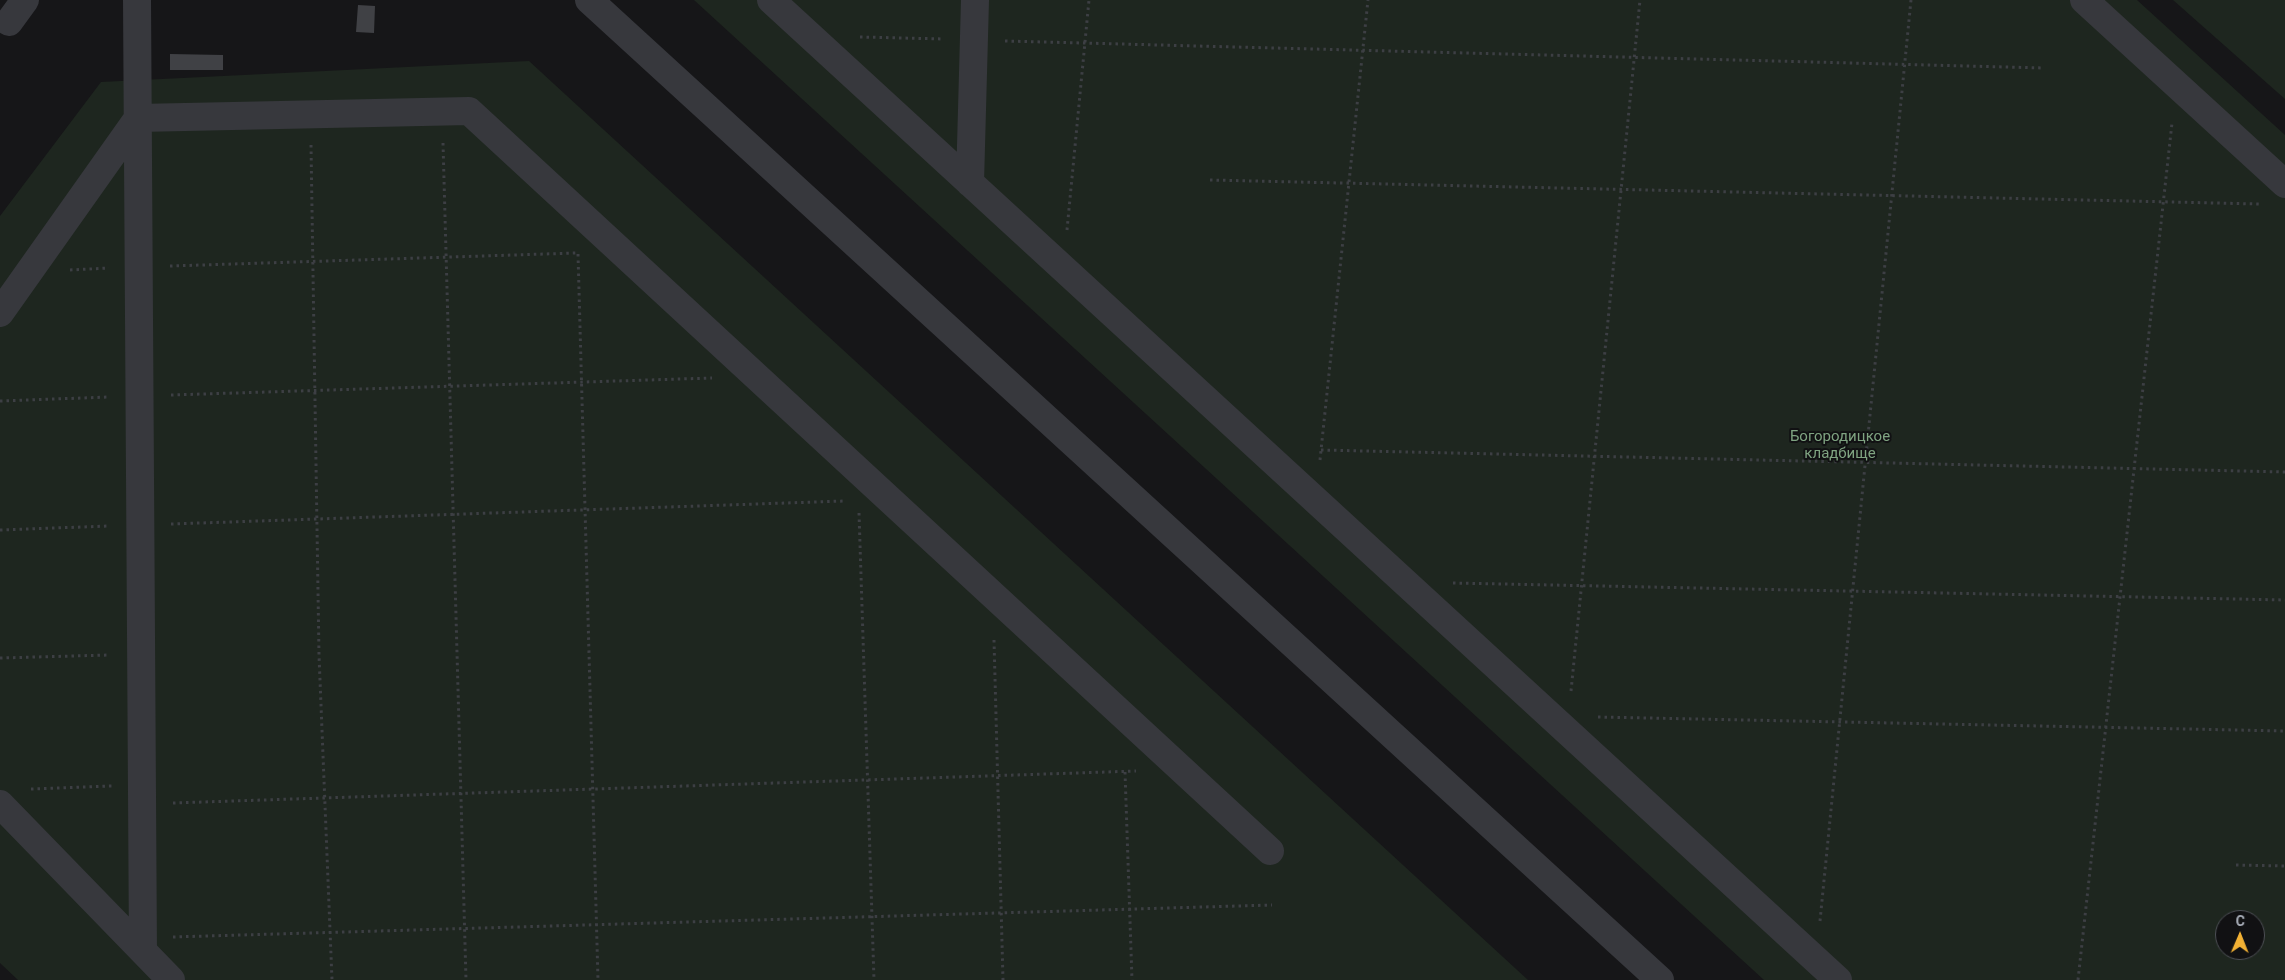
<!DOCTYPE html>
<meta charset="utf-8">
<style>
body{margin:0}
#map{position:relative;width:2285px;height:980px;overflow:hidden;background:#161618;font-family:Roboto,sans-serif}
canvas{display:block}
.north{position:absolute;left:2215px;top:910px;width:50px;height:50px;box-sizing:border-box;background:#111113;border:1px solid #4d4f55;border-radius:50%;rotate:1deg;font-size:14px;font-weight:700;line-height:20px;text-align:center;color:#a8adb8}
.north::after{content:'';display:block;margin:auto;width:18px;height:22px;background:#f2b134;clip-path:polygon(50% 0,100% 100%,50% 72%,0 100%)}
</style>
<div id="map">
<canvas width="2285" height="980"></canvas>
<div class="north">С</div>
</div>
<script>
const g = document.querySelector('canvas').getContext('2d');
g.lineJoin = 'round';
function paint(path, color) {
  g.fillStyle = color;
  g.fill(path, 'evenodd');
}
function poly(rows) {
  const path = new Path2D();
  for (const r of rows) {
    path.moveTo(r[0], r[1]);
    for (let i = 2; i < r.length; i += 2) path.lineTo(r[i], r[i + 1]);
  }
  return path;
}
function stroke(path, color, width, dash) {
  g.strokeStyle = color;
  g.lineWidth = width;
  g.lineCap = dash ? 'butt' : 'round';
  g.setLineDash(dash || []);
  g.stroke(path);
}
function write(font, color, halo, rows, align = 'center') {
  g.font = font + ' Roboto,sans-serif';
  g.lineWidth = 4;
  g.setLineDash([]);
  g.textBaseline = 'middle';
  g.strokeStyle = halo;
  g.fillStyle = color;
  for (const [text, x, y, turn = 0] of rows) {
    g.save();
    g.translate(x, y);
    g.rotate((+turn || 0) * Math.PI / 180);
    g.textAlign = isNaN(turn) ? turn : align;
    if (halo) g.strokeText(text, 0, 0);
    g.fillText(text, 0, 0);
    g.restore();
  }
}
const green = poly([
 [694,0,2137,0,2285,135,2285,980,1764,980],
 [2225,920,2255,920,2255,950,2225,950],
 [2173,0,2285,0,2285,99],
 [529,61,1528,980,18,980,0,963,0,216,101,82]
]);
const building = poly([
 [358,5,375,6,374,33,356,32],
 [170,54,223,55,223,70,170,70]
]);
const path = poly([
 [860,37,944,39],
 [1005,41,2043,68],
 [443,143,466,980],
 [311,145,319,655,332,980],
 [1210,180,2259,204],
 [1067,230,1089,0],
 [578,254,598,980],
 [170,266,576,253],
 [70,270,109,268],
 [171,395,712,378],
 [0,401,109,397],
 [1321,450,2285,472],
 [1320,460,1368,0],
 [859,513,874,980],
 [171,524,844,501],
 [0,530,109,526],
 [1453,583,2285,600],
 [994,640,1003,980],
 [0,658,109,655],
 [1571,691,1640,0],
 [1598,717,2285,731],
 [1125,772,1132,980],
 [31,789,112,786],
 [173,803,1136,771],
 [2236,865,2285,866],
 [1820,921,1911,0],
 [173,937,1272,905],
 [2078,980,2172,123]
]);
const minor = poly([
 [137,0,143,950],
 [589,0,1660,980],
 [771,0,1838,980],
 [2084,0,2285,184],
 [9,22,25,0],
 [970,183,975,0],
 [0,313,138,118,469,111,1270,851],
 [0,804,171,980]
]);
const parkNames = [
 ["Богородицкое",1840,437],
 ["кладбище",1840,454]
];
paint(green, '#1e261f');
paint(building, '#404145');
stroke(path, '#3d3f44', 3, [2.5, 4]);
stroke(minor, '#37383d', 28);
write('15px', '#7fa381', '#111113', parkNames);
</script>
